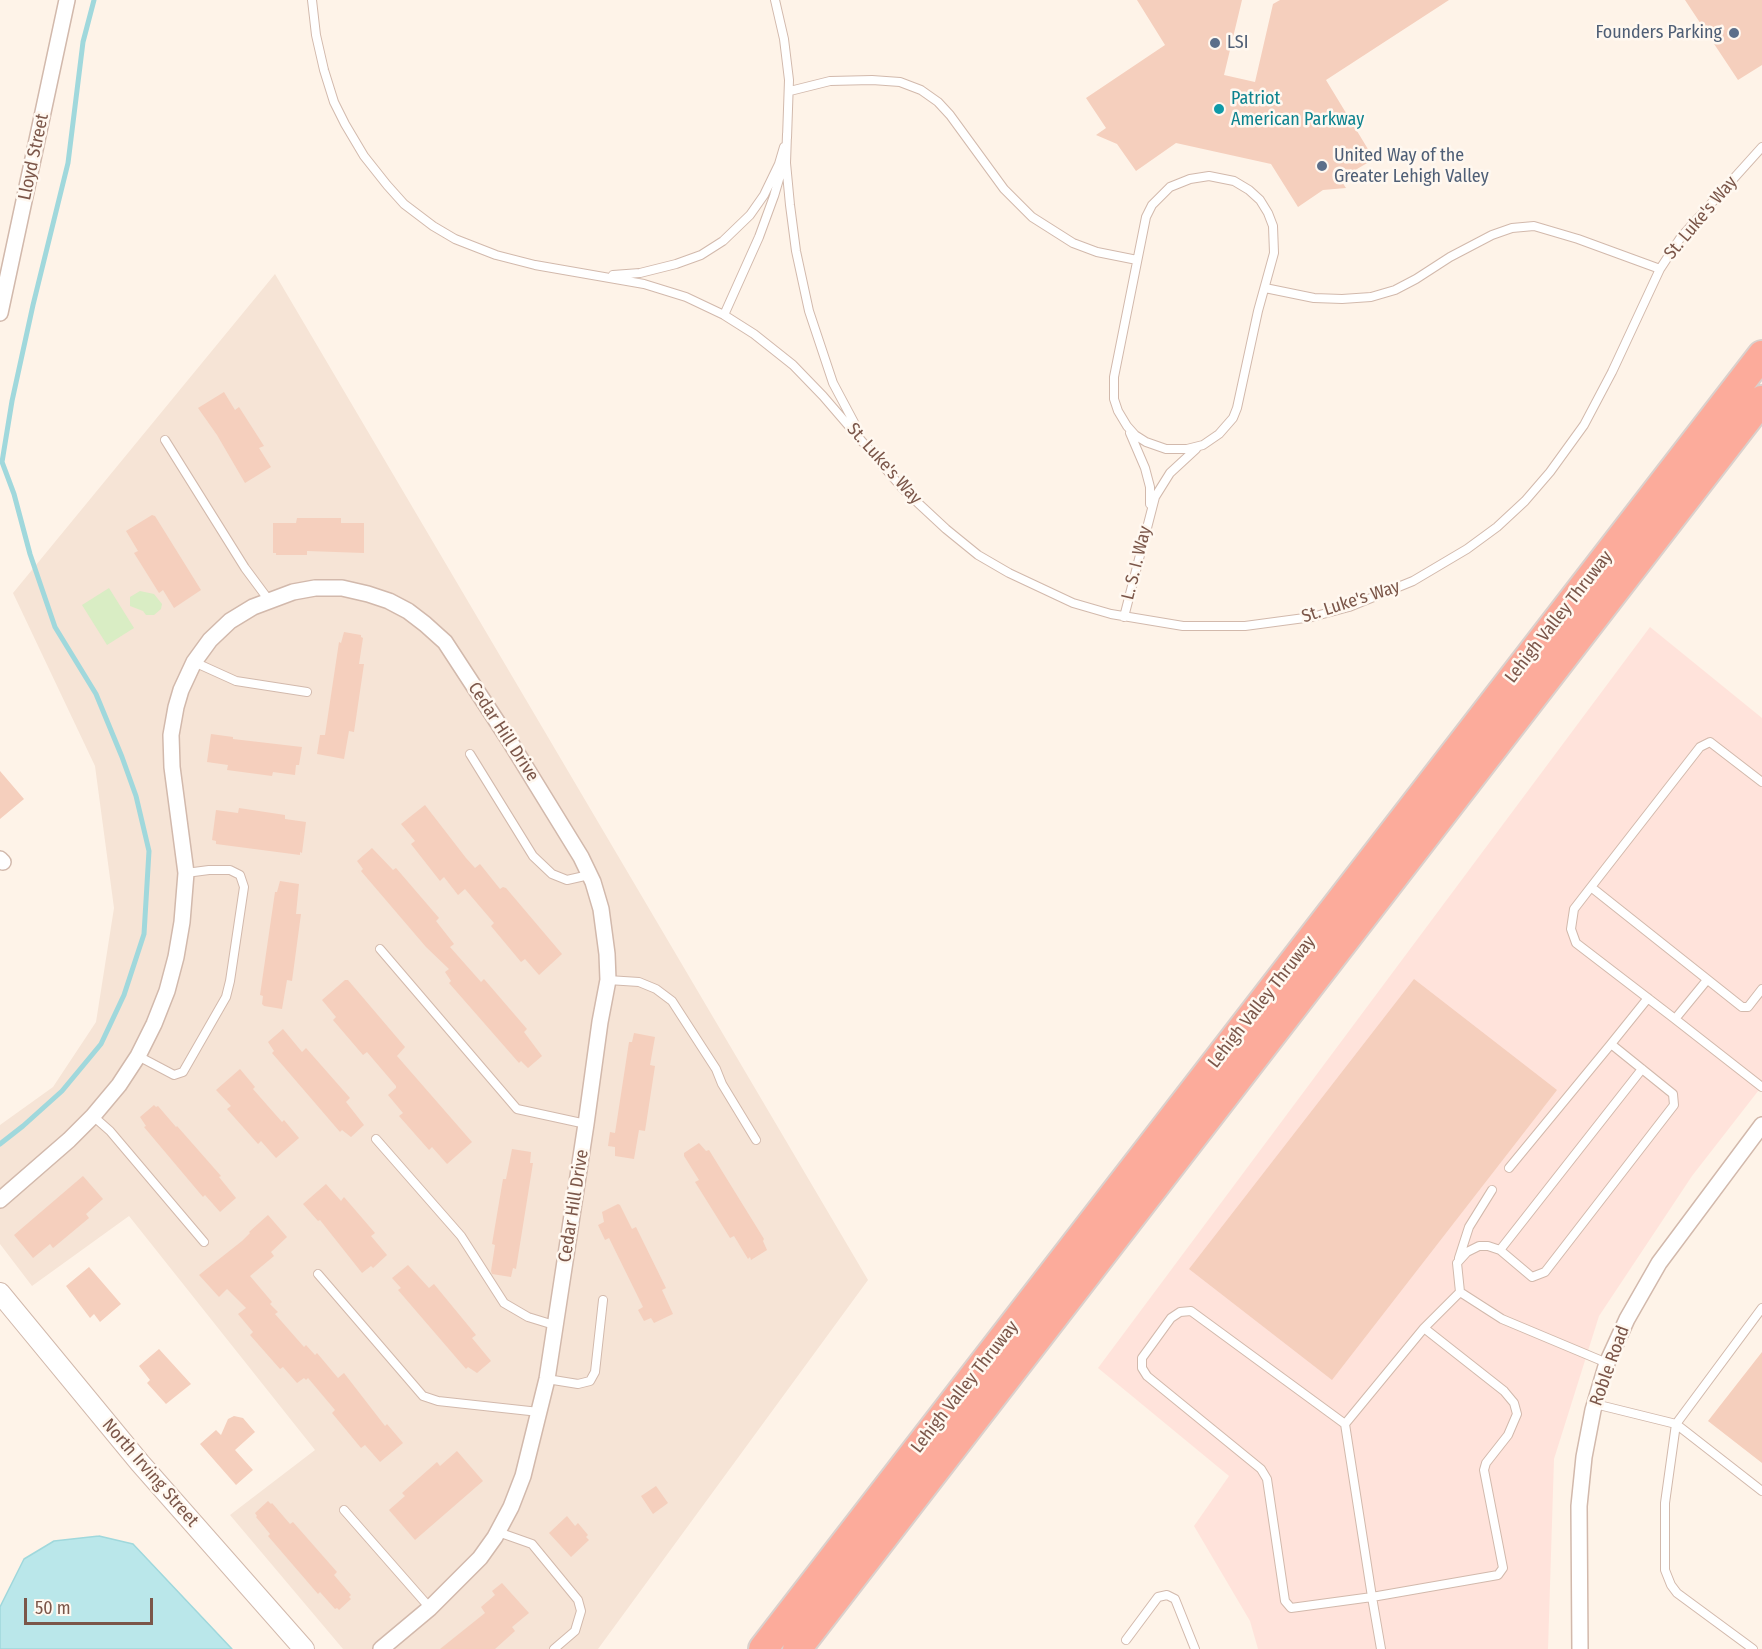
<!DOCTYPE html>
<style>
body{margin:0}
#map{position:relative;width:1762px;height:1649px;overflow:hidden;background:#fef3e8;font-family:"Fira Sans Condensed",sans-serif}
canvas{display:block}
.scale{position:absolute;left:24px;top:1598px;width:129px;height:27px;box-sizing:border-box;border:3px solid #7b5649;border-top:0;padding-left:8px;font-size:18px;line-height:21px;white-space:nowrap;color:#7b5649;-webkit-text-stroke:4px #fff8f0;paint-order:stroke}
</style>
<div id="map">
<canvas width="1762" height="1649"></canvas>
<div class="scale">50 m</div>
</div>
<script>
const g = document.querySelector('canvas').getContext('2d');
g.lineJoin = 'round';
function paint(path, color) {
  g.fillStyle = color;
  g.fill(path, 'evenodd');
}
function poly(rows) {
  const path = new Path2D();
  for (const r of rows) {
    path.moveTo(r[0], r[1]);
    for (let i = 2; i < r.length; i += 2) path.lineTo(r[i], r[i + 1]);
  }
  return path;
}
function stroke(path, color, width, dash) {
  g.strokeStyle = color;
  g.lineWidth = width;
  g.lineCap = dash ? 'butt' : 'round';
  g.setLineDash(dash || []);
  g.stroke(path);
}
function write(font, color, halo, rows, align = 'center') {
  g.font = font + ' "Fira Sans Condensed",sans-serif';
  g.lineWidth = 5;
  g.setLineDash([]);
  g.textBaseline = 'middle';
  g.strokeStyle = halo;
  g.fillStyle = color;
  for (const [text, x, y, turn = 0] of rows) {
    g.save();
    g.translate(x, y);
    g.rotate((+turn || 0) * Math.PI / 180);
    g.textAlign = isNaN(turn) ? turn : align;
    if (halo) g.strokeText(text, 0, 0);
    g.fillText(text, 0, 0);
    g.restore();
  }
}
const residential = poly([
 [275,274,868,1280,598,1649,343,1649,230,1515,315,1450,129,1216,32,1286,0,1244,0,1125,53,1087,96,1022,114,908,95,766,13,593]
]);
const commercial = poly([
 [1650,627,1762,718,1762,1086,1692,1176,1599,1316,1554,1459,1548,1649,1258,1649,1250,1621,1194,1526,1229,1476,1098,1368]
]);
const green = poly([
 [109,588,134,628,107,645,82,605],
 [140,591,154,594,162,604,161,609,154,615,146,615,143,611,130,606,130,597]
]);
const water = poly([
 [99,1536,133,1544,232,1649,0,1649,0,1607,24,1559,54,1541,99,1536]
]);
const stream = poly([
 [0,1144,23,1126,62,1091,101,1044,124,995,144,934,149,851,136,796,122,757,96,694,55,627,30,554,14,494,2,462,12,401,33,305,68,163,83,42,94,0]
]);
const building = poly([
 [1137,0,1242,0,1224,75,1255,82,1273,4,1280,0,1449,0,1326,80,1374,159,1340,179,1346,188,1323,190,1298,207,1271,164,1176,143,1136,171,1117,144,1096,135,1106,128,1086,98,1165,45],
 [1685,0,1762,0,1762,65,1738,80],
 [224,392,235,410,239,407,264,446,259,448,271,467,245,483,217,435,198,408],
 [152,515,155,516,201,590,174,608,163,590,159,593,134,553,138,551,126,531],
 [297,518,341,518,341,523,364,523,364,553,307,551,307,555,276,555,276,553,273,553,273,523,296,523],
 [344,632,361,635,361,637,363,638,359,664,364,664,354,732,349,731,344,759,317,754,320,735,325,735,339,642,341,643],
 [211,734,233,737,233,739,302,747,299,765,296,765,295,775,273,772,272,776,227,770,228,765,207,762],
 [0,771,24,799,0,819],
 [425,805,466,858,475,868,480,864,500,889,503,887,506,888,562,954,539,975,525,959,521,962,491,926,494,923,465,889,458,895,444,877,440,881,411,844,415,841,401,824],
 [239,808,285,815,285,819,306,822,302,853,300,852,300,855,216,844,216,841,212,840,216,810,238,813],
 [372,848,393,870,396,868,439,918,436,921,454,944,450,947,481,982,484,979,527,1029,524,1032,542,1056,528,1068,521,1061,519,1063,449,983,451,981,445,972,449,969,426,947,361,871,363,869,357,861],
 [280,881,299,884,296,914,301,914,292,981,287,980,282,1009,264,1006,262,1004,263,996,260,995,275,892,277,892],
 [1414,979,1557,1090,1332,1380,1189,1269],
 [345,980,348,980,405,1047,397,1056,472,1142,447,1164,432,1147,429,1150,399,1116,403,1113,388,1095,396,1088,396,1086,367,1052,363,1055,333,1020,336,1017,322,1000],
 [283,1029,302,1052,306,1048,350,1098,346,1102,364,1125,351,1137,342,1130,340,1132,272,1053,274,1051,268,1042],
 [634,1033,655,1037,650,1065,655,1066,645,1131,639,1130,634,1159,615,1156,615,1147,608,1146,610,1132,615,1133,629,1042,632,1042],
 [240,1069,255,1087,253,1089,267,1105,282,1122,284,1120,299,1138,276,1158,261,1141,258,1144,227,1109,231,1106,216,1090],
 [154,1105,156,1107,158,1106,176,1127,177,1126,221,1176,219,1177,236,1198,220,1212,205,1195,203,1197,144,1127,146,1126,140,1117],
 [699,1143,706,1151,709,1150,764,1239,763,1241,767,1250,751,1260,750,1257,748,1259,734,1236,730,1238,695,1182,699,1180,684,1156,684,1153],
 [512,1149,531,1152,530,1163,533,1163,516,1269,513,1268,511,1277,492,1274,491,1271,495,1245,492,1244,503,1179,506,1179],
 [83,1176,103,1199,86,1214,89,1218,53,1248,50,1244,33,1258,14,1235],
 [326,1184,341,1201,344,1197,375,1233,371,1236,387,1255,373,1268,371,1266,362,1273,320,1220,318,1221,303,1204],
 [618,1204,620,1205,632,1229,636,1227,666,1288,662,1290,673,1314,654,1323,651,1318,644,1321,638,1310,643,1307,609,1238,605,1240,598,1225,604,1222,602,1212],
 [268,1215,287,1237,271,1252,274,1256,250,1276,272,1302,270,1304,278,1312,275,1314,304,1347,306,1345,315,1355,317,1353,338,1378,344,1373,385,1426,387,1424,403,1443,380,1462,365,1445,361,1448,332,1413,335,1410,308,1378,306,1380,304,1378,297,1383,283,1367,280,1369,250,1335,253,1332,238,1314,246,1308,227,1289,219,1297,199,1275,242,1241,250,1233,249,1232],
 [408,1265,429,1288,434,1284,476,1335,472,1338,491,1361,477,1373,468,1367,466,1369,398,1290,401,1288,392,1278],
 [89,1267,121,1304,100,1322,94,1314,90,1318,66,1286],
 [159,1349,191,1384,166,1404,147,1383,150,1380,139,1366],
 [1762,1352,1762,1463,1708,1421],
 [234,1416,243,1418,255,1432,235,1450,253,1470,236,1485,200,1444,216,1430,221,1435,228,1419],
 [457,1451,483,1481,415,1540,389,1510,405,1496,402,1493,437,1462,440,1466],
 [656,1486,668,1503,653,1514,641,1496],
 [268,1501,271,1504,272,1503,290,1524,293,1522,337,1572,334,1575,351,1595,349,1597,351,1599,339,1610,337,1608,335,1609,320,1592,318,1594,268,1536,270,1534,256,1517,257,1516,255,1513],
 [567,1516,575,1526,578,1523,588,1535,586,1537,589,1540,571,1557,549,1533],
 [502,1583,529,1613,512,1627,515,1631,495,1649,440,1649,485,1613,481,1607,495,1595,492,1591]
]);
const service = poly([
 [312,0,316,35,324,70,334,102,345,124,364,156,387,185,404,204,433,226,455,239,496,255,535,265,644,284,686,297,724,315,754,334,793,365,823,396,903,489,946,529,978,555,1009,573,1073,603,1111,614,1183,626,1245,626,1312,617,1349,607,1413,581,1467,549,1497,527,1525,501,1550,472,1584,425,1612,372,1660,269,1681,237,1762,147],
 [775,0,784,39,789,80,787,138],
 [790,91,830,81,872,80,900,82,921,90,938,102,950,115,1004,189,1032,217,1073,243,1097,252,1137,260],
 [787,134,786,163,790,205,796,251,809,311,833,383,858,430],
 [1209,176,1234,181,1249,190,1260,200,1268,213,1273,226,1274,253,1258,311,1237,408,1233,418,1219,434,1203,445,1187,449,1166,449,1146,442,1135,435,1127,426,1118,411,1114,399,1114,377,1146,217,1152,205,1170,187,1190,179,1209,176],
 [613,275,640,273,676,264,701,255,723,241,750,215,764,195,779,164,784,147],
 [1265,288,1314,298,1342,299,1371,297,1395,290,1416,279,1450,257,1492,235,1512,228,1534,226,1578,239,1660,269],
 [724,315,759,237,774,196,784,162],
 [1130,433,1145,468,1150,487,1150,504],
 [165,440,245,568,268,599],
 [1124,617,1155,497,1170,473,1196,449],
 [194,662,236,681,307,692],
 [470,754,533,856,552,874,567,880,589,875],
 [1762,782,1710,742,1700,747,1591,887,1742,1007,1748,1007,1762,989],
 [1591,887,1574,909,1571,929,1576,943,1675,1019],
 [380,949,517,1109,586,1124],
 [608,980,639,982,656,989,672,1001,716,1069,722,1084,756,1140],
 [1707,980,1675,1019,1762,1087],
 [138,1056,174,1075,183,1072,226,997,230,981,244,887,240,875,230,870,209,870,186,873],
 [93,1116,110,1131,204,1242],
 [376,1139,461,1236,504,1303,528,1317,554,1325],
 [1509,1168,1611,1044],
 [1500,1250,1642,1069],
 [1459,1258,1469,1227,1492,1190],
 [318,1274,423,1396,438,1401,539,1412],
 [1607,1363,1502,1319,1460,1292,1457,1263,1467,1252,1479,1246,1488,1246,1500,1250,1532,1277,1545,1272,1674,1105,1673,1094,1611,1044,1648,998],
 [547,1379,578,1384,590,1381,595,1372,603,1300],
 [1595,1404,1676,1424,1762,1308],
 [1345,1424,1191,1311,1180,1312,1171,1318,1142,1358,1142,1368,1147,1376,1261,1469,1267,1479,1285,1601,1291,1608,1372,1597,1345,1424,1424,1328],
 [1676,1424,1665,1503,1665,1570,1671,1585,1677,1593,1753,1649],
 [1676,1424,1762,1491],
 [344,1510,430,1608],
 [498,1532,532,1544,578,1600,581,1611,575,1631,554,1649],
 [1126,1640,1158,1597,1167,1595,1175,1599,1195,1649],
 [1381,1649,1372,1597,1498,1575,1503,1568,1484,1470,1486,1463,1508,1435,1517,1414,1514,1403,1504,1391,1424,1328,1460,1292]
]);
const minor = poly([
 [0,313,67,0],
 [0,859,3,862],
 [0,1200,69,1140,93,1116,119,1085,138,1056,154,1024,167,991,176,957,182,922,186,873,172,767,171,735,176,707,181,690,194,662,210,640,230,621,253,607,293,592,315,588,342,588,368,594,389,601,408,611,425,624,445,642,509,740,581,857,593,882,601,909,607,954,608,980,600,1022,586,1124,547,1379,523,1476,511,1507,495,1537,480,1558,430,1608,381,1649],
 [1580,1649,1579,1506,1584,1457,1593,1410,1607,1363,1627,1319,1659,1263,1762,1125]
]);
const tertiary = poly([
 [0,1293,140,1463,304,1649]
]);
const motorway = poly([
 [763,1649,1762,355],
 [797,1649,1762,400]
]);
const markers = [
 [1734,33,6,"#5c6f8a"],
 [1215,43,6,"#5c6f8a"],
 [1219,109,6,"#0f9aa8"],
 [1322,166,6,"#5c6f8a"]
];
const serviceNames = [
 ["Founders Parking",1722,33,"right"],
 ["LSI",1227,43],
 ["United Way of the",1334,156],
 ["Greater Lehigh Valley",1334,177]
];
const cultureNames = [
 ["Patriot",1231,99],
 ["American Parkway",1231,120]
];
const streetNames = [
 ["Lloyd Street",34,157,-78],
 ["St. Luke's Way",1701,218,-50],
 ["St. Luke's Way",884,464,48],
 ["L. S. I. Way",1137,563,-76],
 ["St. Luke's Way",1351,602,-18],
 ["Lehigh Valley Thruway",1559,617,-52],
 ["Cedar Hill Drive",503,732,57],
 ["Lehigh Valley Thruway",1262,1002,-52],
 ["Cedar Hill Drive",574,1206,-81],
 ["Roble Road",1610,1366,-70],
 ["Lehigh Valley Thruway",965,1387,-52],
 ["North Irving Street",150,1473,49]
];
paint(residential, '#f6e4d6');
paint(commercial, '#ffe3db');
paint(green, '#d9edc4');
paint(water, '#bae7ea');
stroke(water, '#a0d8dc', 1.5);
stroke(stream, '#a0d8dc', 5);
paint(building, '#f5cfbd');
stroke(service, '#d2b9ac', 10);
stroke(minor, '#d2b9ac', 18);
stroke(tertiary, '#d2b9ac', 22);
stroke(motorway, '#dad0cc', 32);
stroke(service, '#fff', 8);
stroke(minor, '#fff', 15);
stroke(tertiary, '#fff', 20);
stroke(motorway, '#fcab9b', 28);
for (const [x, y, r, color] of markers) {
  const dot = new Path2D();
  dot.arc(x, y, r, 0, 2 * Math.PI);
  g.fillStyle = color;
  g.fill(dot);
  stroke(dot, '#fff8f0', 2);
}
write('18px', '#4e5e75', '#fff8f0', serviceNames, 'left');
write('18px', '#0d838f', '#fff8f0', cultureNames, 'left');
write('18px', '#7b5649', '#fff8f0', streetNames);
</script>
